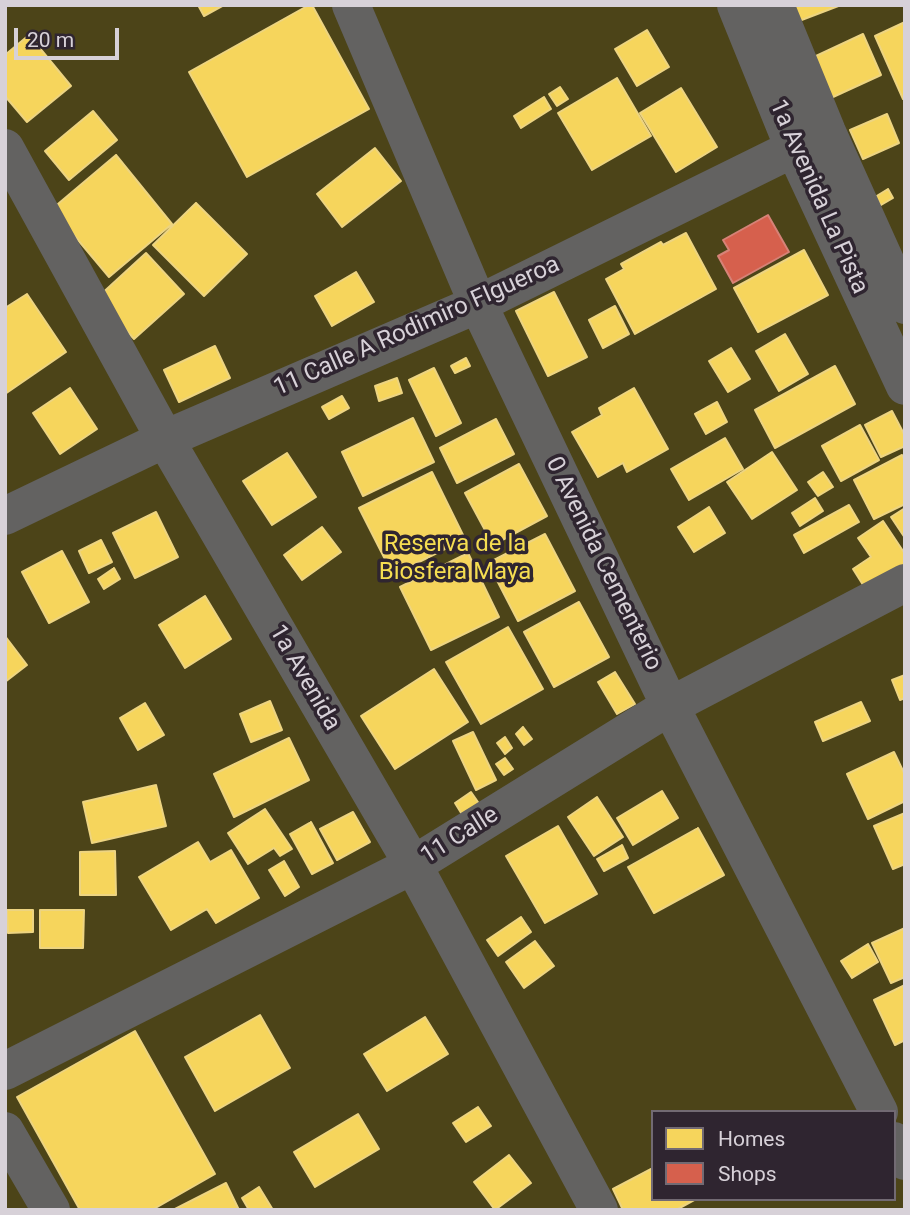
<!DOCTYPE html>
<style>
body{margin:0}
#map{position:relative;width:910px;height:1215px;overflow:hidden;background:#2d282d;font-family:Roboto,sans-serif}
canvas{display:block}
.frame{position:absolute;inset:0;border:7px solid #d7d1d8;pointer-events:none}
.legend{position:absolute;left:651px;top:1110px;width:245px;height:91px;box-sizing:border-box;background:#2f2530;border:2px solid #726a73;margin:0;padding:9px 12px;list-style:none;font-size:21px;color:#d7d1d8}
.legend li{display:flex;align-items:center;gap:14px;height:35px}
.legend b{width:35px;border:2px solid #726a73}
.scale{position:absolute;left:14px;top:28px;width:105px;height:32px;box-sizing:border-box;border:4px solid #d7d1d8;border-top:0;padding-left:9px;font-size:21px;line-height:24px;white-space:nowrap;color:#d7d1d8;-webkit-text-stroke:5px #2f2530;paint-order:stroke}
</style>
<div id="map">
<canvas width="910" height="1215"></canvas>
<div class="frame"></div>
<ul class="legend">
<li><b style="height:19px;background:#f6d55c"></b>Homes</li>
<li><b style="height:19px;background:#d6604d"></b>Shops</li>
</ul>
<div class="scale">20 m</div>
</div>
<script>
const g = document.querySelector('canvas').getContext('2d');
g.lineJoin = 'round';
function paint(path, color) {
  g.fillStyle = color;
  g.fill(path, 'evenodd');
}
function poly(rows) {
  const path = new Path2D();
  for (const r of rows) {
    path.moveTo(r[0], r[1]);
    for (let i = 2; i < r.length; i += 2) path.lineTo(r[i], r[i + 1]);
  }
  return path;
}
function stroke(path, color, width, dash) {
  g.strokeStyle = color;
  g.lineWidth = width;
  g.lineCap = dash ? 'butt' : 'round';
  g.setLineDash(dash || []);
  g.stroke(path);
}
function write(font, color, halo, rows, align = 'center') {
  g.font = font + ' Roboto,sans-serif';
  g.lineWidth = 7;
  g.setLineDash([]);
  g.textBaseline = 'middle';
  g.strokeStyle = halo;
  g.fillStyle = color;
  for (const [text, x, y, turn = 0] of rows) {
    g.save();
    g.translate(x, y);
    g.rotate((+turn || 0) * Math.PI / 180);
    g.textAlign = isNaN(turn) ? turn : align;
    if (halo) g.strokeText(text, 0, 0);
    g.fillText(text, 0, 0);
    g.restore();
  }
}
const green = poly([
 [5,5,905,5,905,1210,5,1210],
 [653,1112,894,1112,894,1199,653,1199]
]);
const homes = poly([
 [198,5,224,5,204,16,198,5],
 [309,5,312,5,369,109,247,177,189,72,309,5],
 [793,5,841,5,799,21,793,5],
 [905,22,905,98,903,99,875,36,905,22],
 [647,30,669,67,637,86,615,49,647,30],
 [863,34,881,75,820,103,801,63,863,34],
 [29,35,71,86,27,122,5,96,5,55,29,35],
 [617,78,651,136,592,170,558,113,617,78],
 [560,87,568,99,557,106,549,94,560,87],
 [681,88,717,147,676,172,640,113,681,88],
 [544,97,551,109,521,128,514,116,544,97],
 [93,111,117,140,69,180,45,151,93,111],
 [887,114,899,143,863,159,850,130,887,114],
 [375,148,401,181,342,227,317,194,375,148],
 [116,155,172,224,109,277,52,209,116,155],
 [888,189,893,198,881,205,875,197,888,189],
 [196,203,247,254,204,296,153,245,196,203],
 [686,233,716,289,635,334,606,279,624,269,621,264,661,242,663,245,686,233],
 [804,250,828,295,758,332,734,288,804,250],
 [146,253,184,294,134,339,97,298,146,253],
 [356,272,374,302,332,326,315,296,356,272],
 [554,292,587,357,548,376,516,311,554,292],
 [27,294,66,352,5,394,5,308,27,294],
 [615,306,629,334,603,348,589,320,615,306],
 [785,334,808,374,779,391,756,351,785,334],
 [215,346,230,378,179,402,164,370,215,346],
 [731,348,750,379,728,392,709,361,731,348],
 [466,358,470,366,455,373,451,366,466,358],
 [835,366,855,404,775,448,755,410,835,366],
 [434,368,461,423,436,436,409,380,434,368],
 [397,378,402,393,379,401,375,386,397,378],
 [70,388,97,429,60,454,33,413,70,388],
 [634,388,668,449,627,472,623,463,598,477,572,432,602,415,599,408,634,388],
 [342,396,349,408,329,419,322,407,342,396],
 [717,402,727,422,706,434,695,414,717,402],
 [892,411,905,436,905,446,881,457,865,425,892,411],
 [413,418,434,462,363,496,342,452,413,418],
 [496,419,514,454,457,483,440,448,496,419],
 [860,425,879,460,841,481,822,446,860,425],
 [725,438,743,469,689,500,671,469,725,438],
 [772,452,797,490,752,519,727,482,772,452],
 [287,453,316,497,272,525,243,481,287,453],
 [902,455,905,461,905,504,874,519,854,480,902,455],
 [519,464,547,516,493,545,465,493,519,464],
 [432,472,465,539,393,575,359,508,432,472],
 [823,472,833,487,818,496,808,482,823,472],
 [815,498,823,511,800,526,792,513,815,498],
 [849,505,859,522,804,553,794,535,849,505],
 [709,507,725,533,694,552,678,527,709,507],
 [905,508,905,538,891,517,905,508],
 [156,512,178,557,135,578,113,533,156,512],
 [883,521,905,554,905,574,870,596,853,569,871,557,858,538,883,521],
 [322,527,341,552,302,580,284,555,322,527],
 [545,534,575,591,518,621,488,563,545,534],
 [101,540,112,562,89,573,79,551,101,540],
 [62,551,89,602,49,623,22,572,62,551],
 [468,553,499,617,431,650,400,587,468,553],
 [114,568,120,579,104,589,98,579,114,568],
 [205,596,231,639,185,668,159,625,205,596],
 [579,602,609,657,554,687,524,632,579,602],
 [508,627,543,689,481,724,446,662,508,627],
 [5,636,27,665,5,682,5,636],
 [434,669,468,722,395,769,361,716,434,669],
 [615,672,635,704,617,714,598,682,615,672],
 [905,675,905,698,900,700,892,680,905,675],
 [270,701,282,730,251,742,240,714,270,701],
 [861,702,870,721,823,741,815,722,861,702],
 [145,703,164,735,138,750,120,718,145,703],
 [523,727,532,739,524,745,516,734,523,727],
 [473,732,496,780,476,790,453,741,473,732],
 [505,737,512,748,505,754,497,743,505,737],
 [289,738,309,780,234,817,214,774,289,738],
 [894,752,905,775,905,801,868,819,847,774,894,752],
 [505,758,513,769,504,775,496,764,505,758],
 [156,785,166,826,92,843,83,802,156,785],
 [662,791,678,818,633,845,617,818,662,791],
 [471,792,480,805,463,816,455,803,471,792],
 [597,797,623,837,594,856,568,817,597,797],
 [265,809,292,849,280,856,274,848,248,864,228,833,265,809],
 [353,812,370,842,337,860,320,829,353,812],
 [905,813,905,864,893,869,874,826,905,813],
 [311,822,333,863,312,874,290,834,311,822],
 [558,826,597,894,545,923,506,856,558,826],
 [698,828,724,875,654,913,628,867,698,828],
 [198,842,210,862,231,850,259,898,216,923,207,909,171,930,139,877,198,842],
 [622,845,628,858,604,871,597,859,622,845],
 [115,851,116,895,80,895,80,852,115,851],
 [284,861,299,887,285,896,269,870,284,861],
 [7,910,33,910,33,932,8,933,7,910],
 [40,910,84,910,83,948,40,948,40,910],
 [521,917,531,932,498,956,487,940,521,917],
 [905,928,905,977,891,983,872,943,905,928],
 [535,941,554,966,524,988,506,962,535,941],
 [868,944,878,962,852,978,841,961,868,944],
 [905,985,905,1040,895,1045,874,1000,905,985],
 [260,1015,290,1068,215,1111,185,1057,260,1015],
 [425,1017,448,1054,387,1091,364,1054,425,1017],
 [135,1031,215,1174,152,1210,80,1210,17,1097,135,1031],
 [478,1107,491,1126,466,1142,453,1123,478,1107],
 [358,1114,379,1149,315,1187,294,1152,358,1114],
 [509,1155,531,1183,495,1210,474,1182,509,1155],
 [653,1168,653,1199,696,1199,676,1210,623,1210,613,1189,653,1168],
 [226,1183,239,1210,173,1210,226,1183],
 [259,1187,273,1210,249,1210,242,1198,259,1187]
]);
const shops = poly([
 [768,215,789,252,733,283,718,256,729,250,723,240,768,215]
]);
const minor = poly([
 [351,5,478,304,670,706,879,1112],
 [736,5,794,148,905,386],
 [775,5,827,132,905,305],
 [5,148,165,439,413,865,599,1210],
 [5,516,165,439,478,304,827,132],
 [5,1071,413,865,670,706,905,583],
 [5,1131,51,1210],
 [894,1141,905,1161]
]);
const streetNames = [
 ["1a Avenida La Pista",818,197,66],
 ["11 Calle A Rodimiro FIgueroa",417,327,-24],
 ["0 Avenida Cementerio",603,564,64],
 ["1a Avenida",304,678,60],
 ["11 Calle",460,836,-32]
];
const parkNames = [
 ["Reserva de la",455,545],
 ["Biosfera Maya",455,573]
];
paint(green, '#4c4418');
paint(homes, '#f6d55c');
stroke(homes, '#edd481', 2);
paint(shops, '#d6604d');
stroke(shops, '#d68277', 2);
stroke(minor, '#636261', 38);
write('24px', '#d7d1d8', '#2f2530', streetNames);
write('24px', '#f5dd51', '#2f2530', parkNames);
</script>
